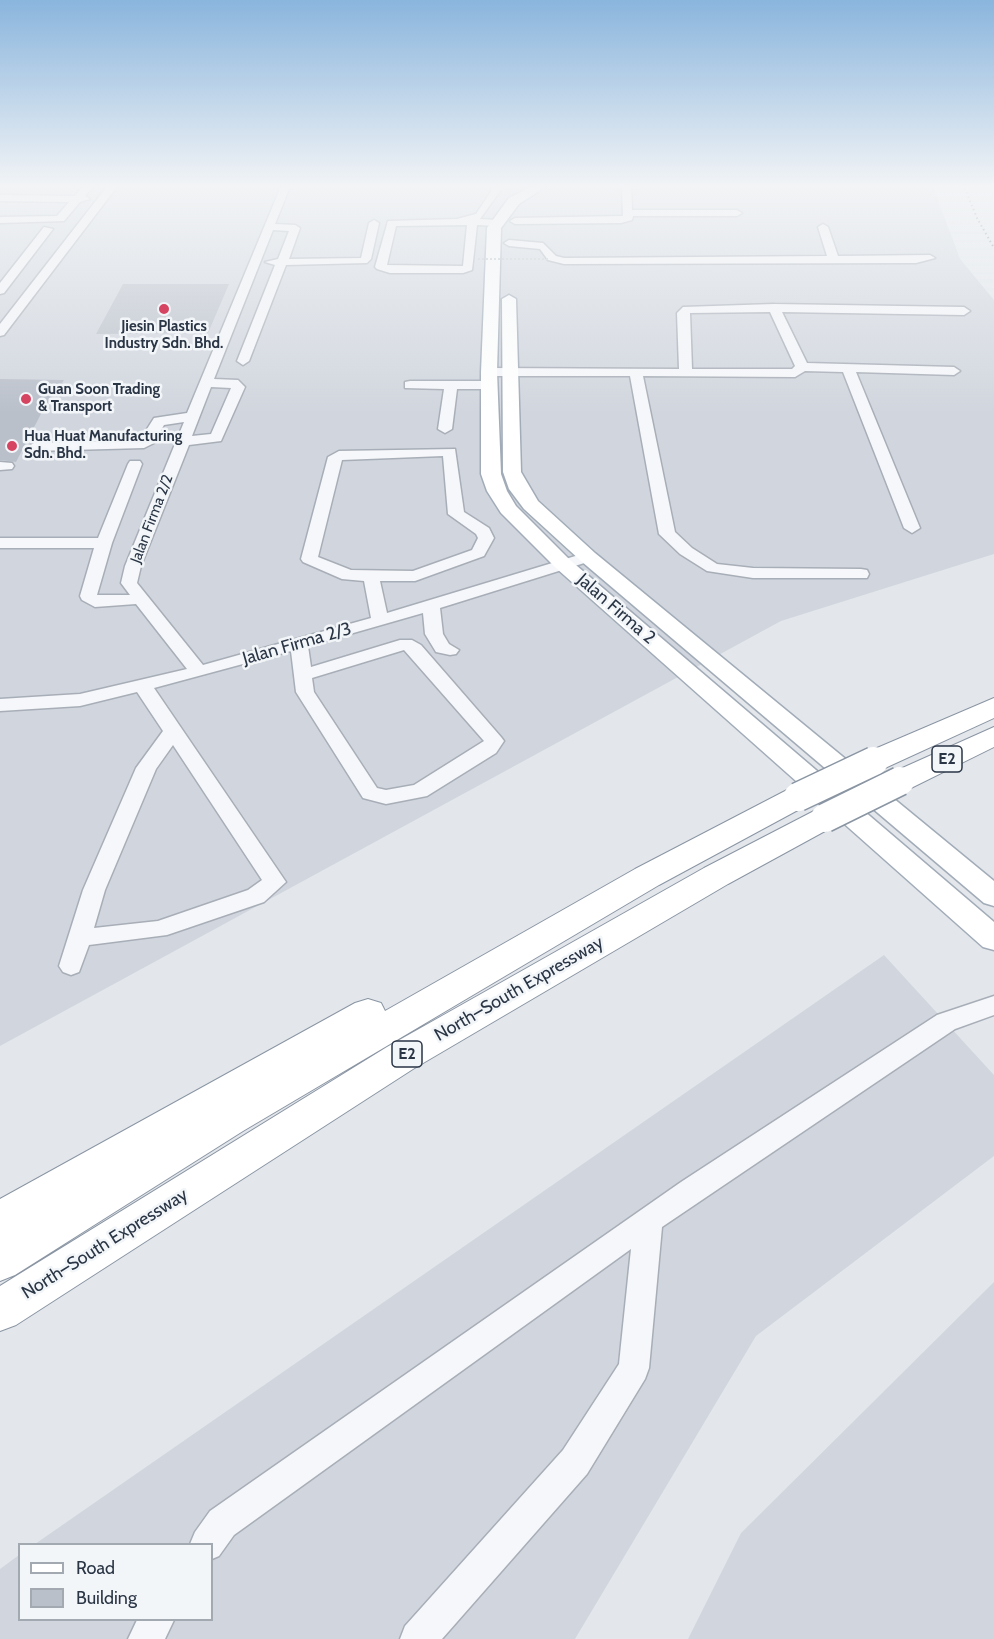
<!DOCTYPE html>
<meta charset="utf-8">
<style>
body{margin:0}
#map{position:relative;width:994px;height:1639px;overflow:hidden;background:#e3e7ec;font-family:Cabin,sans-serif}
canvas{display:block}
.legend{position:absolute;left:18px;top:1543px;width:195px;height:78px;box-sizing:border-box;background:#f3f6f9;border:2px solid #a3a9b1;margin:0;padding:8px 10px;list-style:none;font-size:18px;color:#2a3545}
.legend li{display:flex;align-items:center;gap:12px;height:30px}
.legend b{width:30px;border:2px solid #a3a9b1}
</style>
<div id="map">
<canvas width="994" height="1639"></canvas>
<ul class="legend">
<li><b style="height:8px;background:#fff"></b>Road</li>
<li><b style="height:16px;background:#bac0ca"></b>Building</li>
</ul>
</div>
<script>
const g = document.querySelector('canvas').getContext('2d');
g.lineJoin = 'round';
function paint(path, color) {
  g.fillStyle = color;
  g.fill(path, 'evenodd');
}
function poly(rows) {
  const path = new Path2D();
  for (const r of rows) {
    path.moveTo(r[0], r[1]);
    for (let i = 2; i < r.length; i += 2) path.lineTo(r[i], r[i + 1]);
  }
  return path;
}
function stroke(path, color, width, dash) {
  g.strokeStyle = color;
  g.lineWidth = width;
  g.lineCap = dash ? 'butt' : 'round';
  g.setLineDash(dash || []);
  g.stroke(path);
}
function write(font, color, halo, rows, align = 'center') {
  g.font = font + ' Cabin,sans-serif';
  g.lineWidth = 5;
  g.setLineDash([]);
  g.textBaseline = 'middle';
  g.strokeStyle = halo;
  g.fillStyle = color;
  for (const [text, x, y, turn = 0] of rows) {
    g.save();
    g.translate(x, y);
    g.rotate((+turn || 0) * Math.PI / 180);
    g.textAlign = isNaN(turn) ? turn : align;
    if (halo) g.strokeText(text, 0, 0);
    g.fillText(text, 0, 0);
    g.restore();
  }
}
const built = poly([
 [0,184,932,184,960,259,994,300,994,554,781,621,0,1046],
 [884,955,994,1075,994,1156,756,1336,575,1639,0,1639,0,1569,19,1555,20,1620,212,1620,212,1544,35,1544],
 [994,1282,994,1639,688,1639,741,1533]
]);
const building = poly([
 [123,284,229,284,208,333,96,334],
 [0,379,64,380,43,410,16,462,0,460]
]);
const minor = poly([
 [85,184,95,184,85,196,90,199,80,202,64,221,0,223,0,217,57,216,69,202,0,201,0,195,75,196,85,184],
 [109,184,119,184,4,335,0,336,0,324,109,184],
 [282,184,291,184,275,224,295,225,300,228,289,259,361,258,369,223,374,220,379,223,371,259,367,263,286,265,249,361,243,365,237,361,275,265,265,262,278,259,289,231,273,230,214,379,238,380,245,387,221,441,189,445,141,566,137,583,203,665,371,618,364,581,342,579,303,562,301,559,328,457,339,451,455,449,464,512,489,528,494,538,484,556,415,581,380,581,387,613,582,554,588,552,596,557,594,560,440,608,443,634,449,644,459,650,456,654,450,655,436,652,425,634,423,613,308,646,311,667,400,640,412,640,421,645,501,737,504,741,496,753,427,796,386,804,363,798,296,692,291,651,154,688,286,882,264,902,167,935,89,945,79,972,71,975,63,972,59,966,83,890,136,768,163,731,137,692,80,706,0,711,0,699,80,694,187,669,136,604,95,607,82,600,80,596,94,548,0,548,0,538,98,538,128,464,130,461,140,461,142,464,112,543,97,595,130,595,121,583,125,566,184,422,164,425,154,443,144,448,34,451,27,447,34,443,140,440,154,418,187,413,282,184],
 [211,387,231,388,211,434,192,436,211,387],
 [443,456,448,514,476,534,478,538,472,550,413,571,351,570,318,557,342,460,443,456],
 [404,650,484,741,414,785,386,790,377,788,314,692,312,678,404,650],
 [173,745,262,880,248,890,158,921,94,928,105,890,156,769,173,745],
 [496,184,505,184,480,219,498,220,503,223,498,226,477,225,472,270,463,273,390,273,377,269,375,267,388,221,457,219,476,214,496,184],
 [467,225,463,266,387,265,396,226,467,225],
 [622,184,631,184,632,210,737,210,742,213,737,216,633,216,632,220,621,223,515,224,510,221,515,218,623,216,622,184],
 [823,224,828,227,838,256,930,255,935,258,916,263,564,264,548,260,540,249,509,246,504,243,509,240,543,243,556,256,564,258,827,256,818,227,823,224],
 [44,227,53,229,4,293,0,294,0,283,44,227],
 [774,304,964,307,970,311,964,315,782,312,807,363,954,367,960,371,954,375,856,372,920,528,912,533,904,528,843,372,805,371,795,377,643,376,675,532,692,548,717,564,753,568,861,569,867,570,869,574,867,578,753,578,707,571,680,554,659,534,630,376,489,376,483,372,489,368,679,369,677,313,683,307,774,304],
 [770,312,795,366,792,369,692,369,690,313,770,312],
 [410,381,489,381,496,385,489,389,457,389,452,429,445,433,438,429,444,389,405,388,405,382,410,381],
 [0,462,12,463,14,466,12,469,0,470,0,462],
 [994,996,994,1015,955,1029,662,1227,649,1368,645,1379,587,1474,442,1639,400,1639,405,1626,563,1450,619,1364,631,1249,234,1535,219,1556,212,1559,212,1544,190,1544,195,1532,210,1511,681,1182,937,1015,994,996],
 [137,1620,174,1620,165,1639,128,1639,137,1620]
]);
const major = poly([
 [536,184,550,184,519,204,501,228,497,372,501,474,507,491,516,506,570,560,994,922,994,950,983,947,556,568,501,513,487,491,481,474,481,372,487,228,509,198,536,184],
 [509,295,516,299,521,472,538,501,595,553,994,881,994,906,984,903,581,561,524,509,509,489,503,472,502,299,509,295]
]);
const highway = poly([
 [994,698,994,718,885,768,874,770,863,768,859,761,863,754,994,698],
 [994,727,994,747,911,788,900,791,889,788,885,781,889,774,994,727],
 [798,787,809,790,813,797,809,804,659,885,243,1131,15,1275,0,1281,0,1199,355,1003,368,999,381,1003,385,1011,635,869,787,790,798,787],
 [825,808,836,811,841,818,836,825,728,884,413,1069,16,1325,0,1331,0,1286,387,1047,704,868,814,811,825,808]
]);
const rail = poly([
 [963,184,977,218,994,248]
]);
const pathBridge = poly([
 [478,259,548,259]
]);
const highwayBridge = poly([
 [798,797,874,761],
 [825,818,900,781]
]);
const markers = [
 [164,309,6,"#d54460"],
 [26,399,6,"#d54460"],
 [12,446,6,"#d54460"]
];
const farPoinames = [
 ["Jiesin Plastics",164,327,"center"],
 ["Industry Sdn. Bhd.",164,344,"center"],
 ["Guan Soon Trading",38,390],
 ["& Transport",38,407],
 ["Hua Huat Manufacturing",24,437],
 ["Sdn. Bhd.",24,454]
];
const farStreetnames = [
 ["Jalan Firma 2/2",152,519,-69]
];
const shields = [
 [947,759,30],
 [407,1054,30]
];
const shieldNames = [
 ["E2",947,759],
 ["E2",407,1054]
];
const streetNames = [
 ["Jalan Firma 2",616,609,41],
 ["Jalan Firma 2/3",297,644,-16],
 ["North–South Expressway",519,989,-30],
 ["North–South Expressway",105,1244,-32]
];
paint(built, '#d1d6de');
paint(building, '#bac0ca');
stroke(minor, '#a8aeb7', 3);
stroke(major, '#a2acb8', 3);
stroke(highway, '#8a95a3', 2);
paint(minor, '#f6f7fa');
paint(major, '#fff');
paint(highway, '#fff');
stroke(rail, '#7c8796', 2, [1.5, 3]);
stroke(highwayBridge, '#8a95a3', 31, []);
stroke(pathBridge, '#c1c5cb', 2, [2, 2]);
stroke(highwayBridge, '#fff', 28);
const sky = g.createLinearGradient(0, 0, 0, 413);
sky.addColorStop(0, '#8ab5dd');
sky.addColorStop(0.45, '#f2f4f6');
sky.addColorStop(1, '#f2f4f600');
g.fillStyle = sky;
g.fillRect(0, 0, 994, 413);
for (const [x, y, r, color] of markers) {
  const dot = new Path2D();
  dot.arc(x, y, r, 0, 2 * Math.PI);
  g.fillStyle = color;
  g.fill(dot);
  stroke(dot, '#f3f6f9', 2);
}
write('bold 15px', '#2a3545', '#f3f6f9', farPoinames, 'left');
write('15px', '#2a3545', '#f3f6f9', farStreetnames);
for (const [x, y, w] of shields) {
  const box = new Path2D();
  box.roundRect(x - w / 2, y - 13, w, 26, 4.5);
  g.fillStyle = '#f3f6f9';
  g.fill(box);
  stroke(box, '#2a3545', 1.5);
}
write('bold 16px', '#2a3545', null, shieldNames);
write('18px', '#2a3545', '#f3f6f9', streetNames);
</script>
